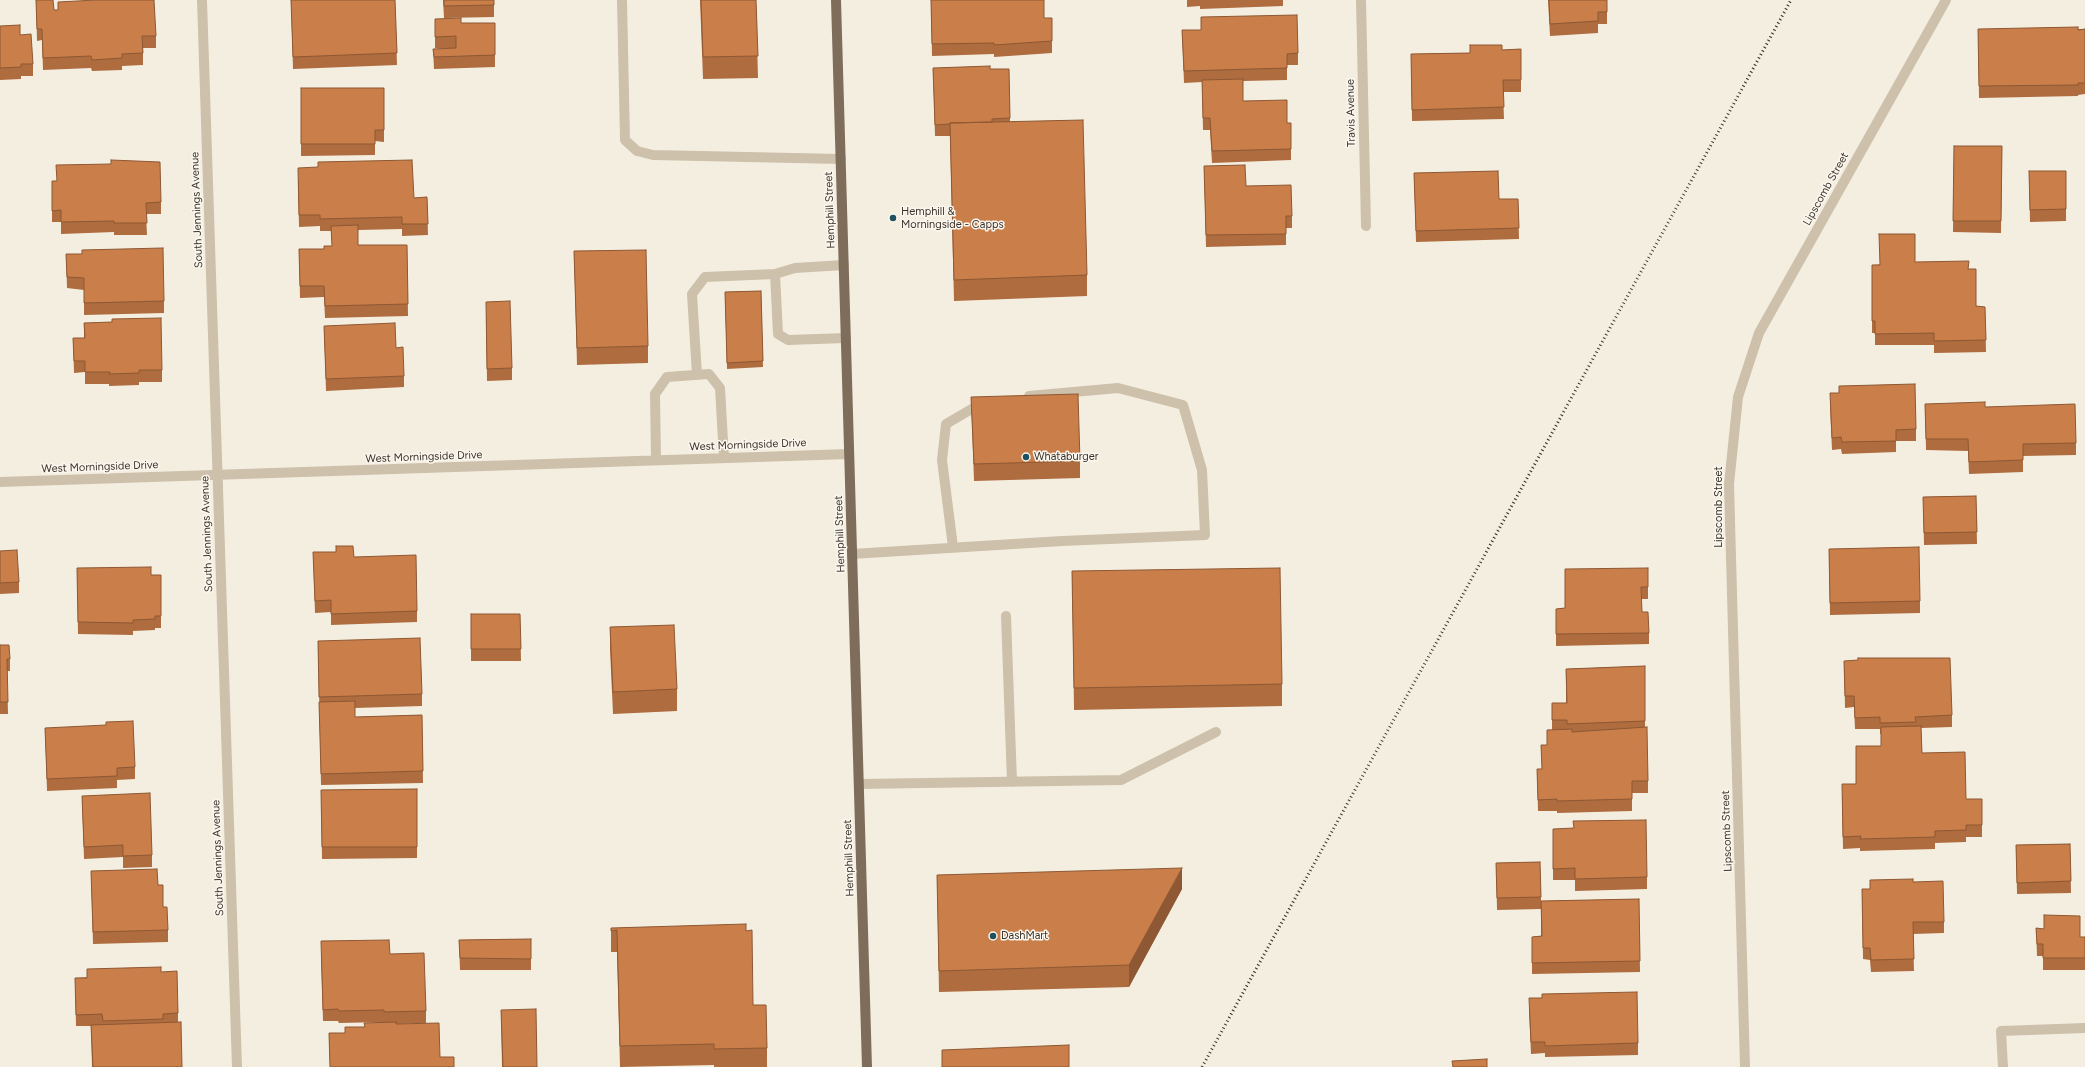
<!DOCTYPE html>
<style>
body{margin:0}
canvas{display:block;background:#f4eee1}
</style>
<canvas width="2085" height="1067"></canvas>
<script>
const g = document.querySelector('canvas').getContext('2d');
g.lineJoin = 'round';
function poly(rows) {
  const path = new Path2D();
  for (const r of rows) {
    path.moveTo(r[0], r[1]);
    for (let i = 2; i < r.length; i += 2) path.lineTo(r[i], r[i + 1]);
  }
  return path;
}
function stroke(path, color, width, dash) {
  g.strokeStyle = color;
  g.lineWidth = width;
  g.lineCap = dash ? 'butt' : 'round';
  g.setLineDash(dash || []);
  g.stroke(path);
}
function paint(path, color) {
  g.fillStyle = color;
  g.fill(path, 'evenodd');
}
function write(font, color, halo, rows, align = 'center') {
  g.font = font + ' Figtree,sans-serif';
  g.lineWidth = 3;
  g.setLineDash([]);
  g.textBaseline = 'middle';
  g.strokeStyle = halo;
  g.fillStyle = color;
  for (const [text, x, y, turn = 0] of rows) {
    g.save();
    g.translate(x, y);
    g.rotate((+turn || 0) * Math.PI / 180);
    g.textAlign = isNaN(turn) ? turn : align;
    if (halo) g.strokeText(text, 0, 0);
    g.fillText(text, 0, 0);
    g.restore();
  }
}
const minor = poly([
 [202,0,237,1067],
 [622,0,625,140,637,151,653,155,841,159],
 [1361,0,1366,226],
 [844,265,795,268,775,274,778,334,788,340,846,338],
 [697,375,692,294,705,277,775,274],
 [656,460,655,394,667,377,709,374,720,388,724,458],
 [0,482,849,454],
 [953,547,942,460,946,424,982,403],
 [852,554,1062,541,1205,535,1202,470,1183,405,1118,388,1029,396],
 [1006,616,1012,782],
 [859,784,1121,780,1216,732],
 [1745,1067,1729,484,1738,397,1759,333,1946,0],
 [2003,1067,2001,1031,2085,1028]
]);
const major = poly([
 [836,0,867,1067]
]);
const rail = poly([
 [1202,1067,1791,0]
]);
const wall = poly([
 [36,0,54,10,156,36,156,48,143,48,143,65,122,66,122,70,92,71,91,68,43,70,42,40,37,41],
 [291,0,395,0,397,65,293,69],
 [443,0,494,5,494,17,444,18],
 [700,0,756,0,758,78,703,79],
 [931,0,1044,18,1052,41,1052,53,994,57,994,54,932,56],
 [1187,0,1283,0,1283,6,1200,9,1200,6,1187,7],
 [1548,0,1607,0,1607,24,1598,24,1598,33,1550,36],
 [1201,17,1298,53,1298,65,1287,65,1287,80,1243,81,1243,101,1287,123,1291,123,1291,160,1212,163,1210,130,1203,130,1202,82,1184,83,1182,30,1201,30],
 [435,19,461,23,495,23,495,67,434,69,433,49,452,48,435,48],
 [0,26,20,35,33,64,33,76,21,76,21,79,0,80],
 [1978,29,2085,29,2085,94,2078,95,2078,96,1979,98],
 [1521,49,1521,92,1503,92,1504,119,1412,121,1411,54,1470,53,1502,50],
 [933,68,990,69,1009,69,1010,122,1087,275,1087,296,954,301,950,136,935,136],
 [301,88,384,88,384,142,375,141,375,155,301,156],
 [1954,146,2002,146,2001,233,1953,232],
 [1204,166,1246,186,1292,216,1292,228,1286,228,1286,245,1206,247],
 [2029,171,2066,209,2066,221,2030,222],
 [1414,173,1499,199,1518,199,1519,239,1416,242],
 [298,179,414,198,427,197,428,235,402,236,402,229,358,230,358,245,407,245,408,316,325,318,324,297,300,298,299,249,324,249,332,246,331,231,320,231,320,226,299,227],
 [52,181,161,202,161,214,146,214,147,235,114,235,114,232,61,234,61,222,52,222],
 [574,251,648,346,648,363,577,365],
 [66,254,164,301,164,313,84,315,84,290,67,288],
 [1915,262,1969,269,1976,306,1985,307,1986,352,1934,353,1934,345,1875,345,1875,333,1872,333,1872,265],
 [761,291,763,367,727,369,725,292],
 [486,314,512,368,512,380,487,381],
 [84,323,162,370,162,382,139,382,139,385,109,386,109,384,85,384,85,372,74,373,73,338,84,338],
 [324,326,396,348,404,376,404,387,326,391],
 [971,397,1080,461,1080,478,974,481],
 [1925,404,1985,407,2076,443,2076,455,2023,456,2023,472,1969,474,1968,451,1926,450],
 [1830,405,1916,429,1916,441,1896,441,1896,452,1842,454,1841,449,1832,450],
 [1976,496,1977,544,1924,545,1923,497],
 [1829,549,1920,601,1920,613,1830,615],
 [0,551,19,582,19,593,0,594],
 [313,552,354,557,417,611,417,622,331,625,331,612,315,613],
 [77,568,151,575,161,575,161,628,155,628,155,630,133,631,133,635,78,634],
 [1648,568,1648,599,1641,599,1642,612,1649,633,1649,644,1556,646,1556,609,1565,608],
 [1072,571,1282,684,1282,706,1074,710],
 [471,614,520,614,521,661,471,661],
 [610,627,677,689,677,711,613,714,610,649],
 [318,641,422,694,422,706,355,708,355,717,422,715,423,783,321,785],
 [0,645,10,659,10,671,7,671,8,714,0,714],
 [1844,661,1952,715,1952,727,1921,728,1922,753,1966,799,1982,799,1982,837,1966,837,1966,842,1935,843,1935,849,1860,851,1860,848,1843,849,1842,796,1856,784,1881,746,1881,734,1880,734,1880,729,1855,729,1854,707,1845,708],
 [1645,666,1645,727,1648,781,1648,793,1632,793,1632,811,1557,813,1557,811,1538,811,1537,769,1542,769,1541,745,1547,745,1552,730,1552,703,1566,703,1566,669],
 [45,728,135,767,135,779,117,780,117,788,47,791],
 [417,789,417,858,322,859,321,790],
 [82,796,152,855,152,867,123,868,123,857,84,859],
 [1553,841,1647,877,1647,889,1575,891,1575,880,1553,880],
 [2070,844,2071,893,2017,894,2016,845],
 [1540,862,1541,901,1639,899,1640,972,1532,974,1532,937,1541,936,1541,909,1497,910,1496,863],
 [91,871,158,885,163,907,168,930,168,942,93,944],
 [937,875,1182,889,1129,987,939,992],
 [1913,882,1944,922,1944,933,1913,934,1914,971,1871,972,1870,960,1863,959,1862,889,1870,889],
 [611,928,746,931,753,1005,767,1048,767,1067,714,1067,714,1065,620,1067,617,952,611,952],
 [2036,928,2080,937,2085,937,2085,970,2043,970,2043,956,2037,956],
 [531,939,531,970,460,970,459,940],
 [321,953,390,954,426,1011,426,1023,396,1024,454,1067,330,1067,329,1033,345,1033,364,1027,384,1022,339,1023,338,1021,323,1021],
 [161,972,178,1013,178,1022,182,1067,92,1067,91,1026,76,1026,75,978],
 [1529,1009,1638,1043,1638,1055,1545,1057,1545,1053,1531,1054],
 [501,1010,537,1067,502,1067]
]);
const shadedWall = poly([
 [1182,868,1182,889,1129,987,1129,965]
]);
const building = poly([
 [36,0,53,0,54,10,58,10,58,2,96,0,154,0,156,36,142,36,143,53,122,54,122,58,92,60,91,56,43,58,42,29,37,29,36,0],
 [291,0,395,0,397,53,293,57,291,0],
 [444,0,494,0,494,5,444,6,444,0],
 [701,0,756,0,758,56,703,57,701,0],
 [931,0,1044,0,1044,18,1052,18,1052,41,994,45,994,43,932,44,931,0],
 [1549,0,1607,0,1607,12,1598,12,1598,21,1550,24,1549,0],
 [1297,15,1298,53,1287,54,1287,68,1184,71,1182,30,1201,30,1201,17,1297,15],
 [461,18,461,23,495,23,495,55,434,57,433,49,456,48,456,36,435,37,435,19,461,18],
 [20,25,20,35,31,34,33,64,21,64,21,67,0,68,0,26,20,25],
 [2078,27,2078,30,2085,29,2085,83,2078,83,2078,85,1979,86,1978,29,2078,27],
 [1470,45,1502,45,1502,50,1521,49,1521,80,1503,80,1504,107,1412,110,1411,54,1470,53,1470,45],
 [990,66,990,69,1009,69,1010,118,992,119,992,122,950,123,950,124,935,125,933,68,990,66],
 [1243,79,1243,101,1287,100,1287,123,1291,123,1291,149,1212,151,1210,118,1203,118,1202,80,1243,79],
 [301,88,384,88,384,130,375,130,375,144,301,144,301,88],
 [1083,120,1087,275,954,280,950,123,1083,120],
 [1954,146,2002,146,2001,221,1953,221,1954,146],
 [111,160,160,162,161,202,146,203,147,223,114,223,114,221,61,222,61,210,52,211,52,181,57,181,56,165,111,164,111,160],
 [412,160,414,198,427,197,428,224,402,224,402,217,320,219,320,215,299,215,298,168,318,167,318,162,412,160],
 [1245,165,1246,186,1291,185,1292,216,1286,216,1286,234,1206,235,1204,166,1245,165],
 [1498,171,1499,199,1518,199,1519,228,1416,231,1414,173,1498,171],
 [2029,171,2066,171,2066,209,2030,210,2029,171],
 [358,225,358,245,407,245,408,304,325,306,324,286,300,286,299,249,324,249,324,246,332,246,331,226,358,225],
 [1879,234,1915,234,1915,262,1969,261,1968,269,1976,269,1976,306,1985,307,1986,340,1934,341,1934,333,1875,334,1875,321,1872,321,1872,265,1880,265,1879,234],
 [163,248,164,301,84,303,84,278,67,277,66,254,82,254,82,250,163,248],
 [646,250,648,346,577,348,574,251,646,250],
 [761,291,763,361,727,363,725,292,761,291],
 [510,301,512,368,487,369,486,302,510,301],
 [161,318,162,370,139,370,139,373,109,374,110,372,85,372,85,361,74,361,73,338,85,338,84,323,112,322,112,319,161,318],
 [395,323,396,348,403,347,404,376,326,379,324,326,395,323],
 [1915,384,1916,429,1896,430,1896,441,1842,442,1841,437,1832,438,1830,393,1839,393,1839,386,1915,384],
 [1078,394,1080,461,974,464,971,397,1078,394],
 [1985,402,1985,407,2075,404,2076,443,2023,444,2023,460,1969,462,1968,439,1926,439,1925,404,1985,402],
 [1976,496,1977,532,1924,533,1923,497,1976,496],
 [336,546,353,546,354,557,416,555,417,611,331,614,331,600,315,601,313,552,336,552,336,546],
 [1919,547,1920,601,1830,603,1829,549,1919,547],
 [17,550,19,582,0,583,0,551,17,550],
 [151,567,151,575,161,575,161,616,155,616,155,619,133,620,133,623,78,622,77,568,151,567],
 [1280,568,1282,684,1074,688,1072,571,1280,568],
 [1648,568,1648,587,1641,587,1642,612,1648,612,1649,633,1556,634,1556,609,1565,608,1565,569,1648,568],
 [471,614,520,614,521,649,471,649,471,614],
 [674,625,677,689,613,692,610,627,674,625],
 [420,638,422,694,319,697,318,641,420,638],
 [0,645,9,645,10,659,7,659,8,702,0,702,0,645],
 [1858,658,1950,658,1952,715,1915,717,1916,722,1880,723,1880,717,1855,718,1854,696,1845,696,1844,661,1858,660,1858,658],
 [1645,666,1645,721,1567,724,1567,720,1552,720,1552,703,1567,703,1566,669,1645,666],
 [355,701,355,717,422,715,423,771,321,774,319,702,355,701],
 [133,721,135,767,117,768,117,776,47,779,45,728,106,725,106,722,133,721],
 [1921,726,1922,753,1965,752,1966,799,1982,799,1982,825,1966,825,1966,830,1935,831,1935,837,1860,839,1861,836,1843,837,1842,784,1856,784,1856,746,1881,746,1881,727,1921,726],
 [1647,727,1648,781,1632,781,1632,799,1557,801,1557,799,1538,800,1537,769,1542,769,1541,745,1547,745,1547,730,1572,729,1572,732,1647,727],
 [417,789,417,847,322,847,321,790,417,789],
 [150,793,152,855,123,856,123,845,84,847,82,796,150,793],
 [1646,820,1647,877,1575,879,1575,868,1553,869,1553,829,1574,828,1573,821,1646,820],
 [2070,844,2071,881,2017,883,2016,845,2070,844],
 [1540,862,1541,897,1497,898,1496,863,1540,862],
 [1182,868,1129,965,939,971,937,875,1182,868],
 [157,869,158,885,163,885,163,907,167,907,168,930,93,932,91,871,157,869],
 [1913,879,1913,882,1943,881,1944,922,1913,922,1914,959,1871,960,1870,948,1863,948,1862,889,1870,889,1870,880,1913,879],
 [1639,899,1640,961,1532,963,1532,937,1542,936,1541,901,1639,899],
 [2044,915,2080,916,2080,937,2085,937,2085,958,2043,958,2043,944,2037,944,2036,928,2044,929,2044,915],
 [746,924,746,931,752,930,753,1005,766,1005,767,1048,714,1049,714,1044,620,1046,617,930,611,931,611,928,746,924],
 [531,939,531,959,460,958,459,940,531,939],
 [389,940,390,954,424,953,426,1011,384,1012,384,1010,339,1011,338,1009,323,1010,321,941,389,940],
 [161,967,161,972,177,971,178,1013,163,1014,163,1019,103,1021,102,1014,76,1015,75,978,87,978,87,969,161,967],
 [1637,992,1638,1043,1545,1046,1545,1042,1531,1042,1529,998,1542,998,1542,994,1637,992],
 [536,1009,537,1067,503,1067,501,1010,536,1009],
 [181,1022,182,1067,93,1067,91,1025,181,1022],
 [396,1022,396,1024,439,1023,440,1057,454,1057,454,1067,330,1067,329,1033,345,1033,345,1027,365,1027,364,1023,396,1022],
 [1069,1045,1069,1067,942,1067,942,1050,1069,1045],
 [1487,1059,1487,1067,1453,1067,1452,1061,1487,1059]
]);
const markers = [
 [893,218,4,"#1e505f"],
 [1026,457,4,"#1e505f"],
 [993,936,4,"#1e505f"]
];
const streetNames = [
 ["Travis Avenue",1351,113,-91],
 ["Lipscomb Street",1826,189,-61],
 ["South Jennings Avenue",197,210,-92],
 ["Hemphill Street",830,210,-92],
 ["West Morningside Drive",748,445,-2],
 ["West Morningside Drive",424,457,-2],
 ["West Morningside Drive",100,467,-2],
 ["Lipscomb Street",1719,507,-90],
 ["South Jennings Avenue",207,534,-92],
 ["Hemphill Street",840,534,-92],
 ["Lipscomb Street",1727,831,-92],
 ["South Jennings Avenue",218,858,-92],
 ["Hemphill Street",849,858,-92]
];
const poiNames = [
 ["Hemphill &",901,212],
 ["Morningside - Capps",901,225],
 ["Whataburger",1034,457],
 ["DashMart",1001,936]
];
stroke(minor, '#cec1ab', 10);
stroke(major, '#7e6d5b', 10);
stroke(rail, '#3b332b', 3, [1, 3]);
paint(wall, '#ae6c3f');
paint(shadedWall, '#8d5833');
paint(building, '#ca7e49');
stroke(building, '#8d5833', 1);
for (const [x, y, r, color] of markers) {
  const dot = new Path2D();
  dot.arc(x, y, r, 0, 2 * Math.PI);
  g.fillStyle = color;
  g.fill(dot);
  stroke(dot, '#fbf7ee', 1.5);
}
write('11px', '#3b332b', '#fbf7ee', streetNames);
write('11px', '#3b332b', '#fbf7ee', poiNames, 'left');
</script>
